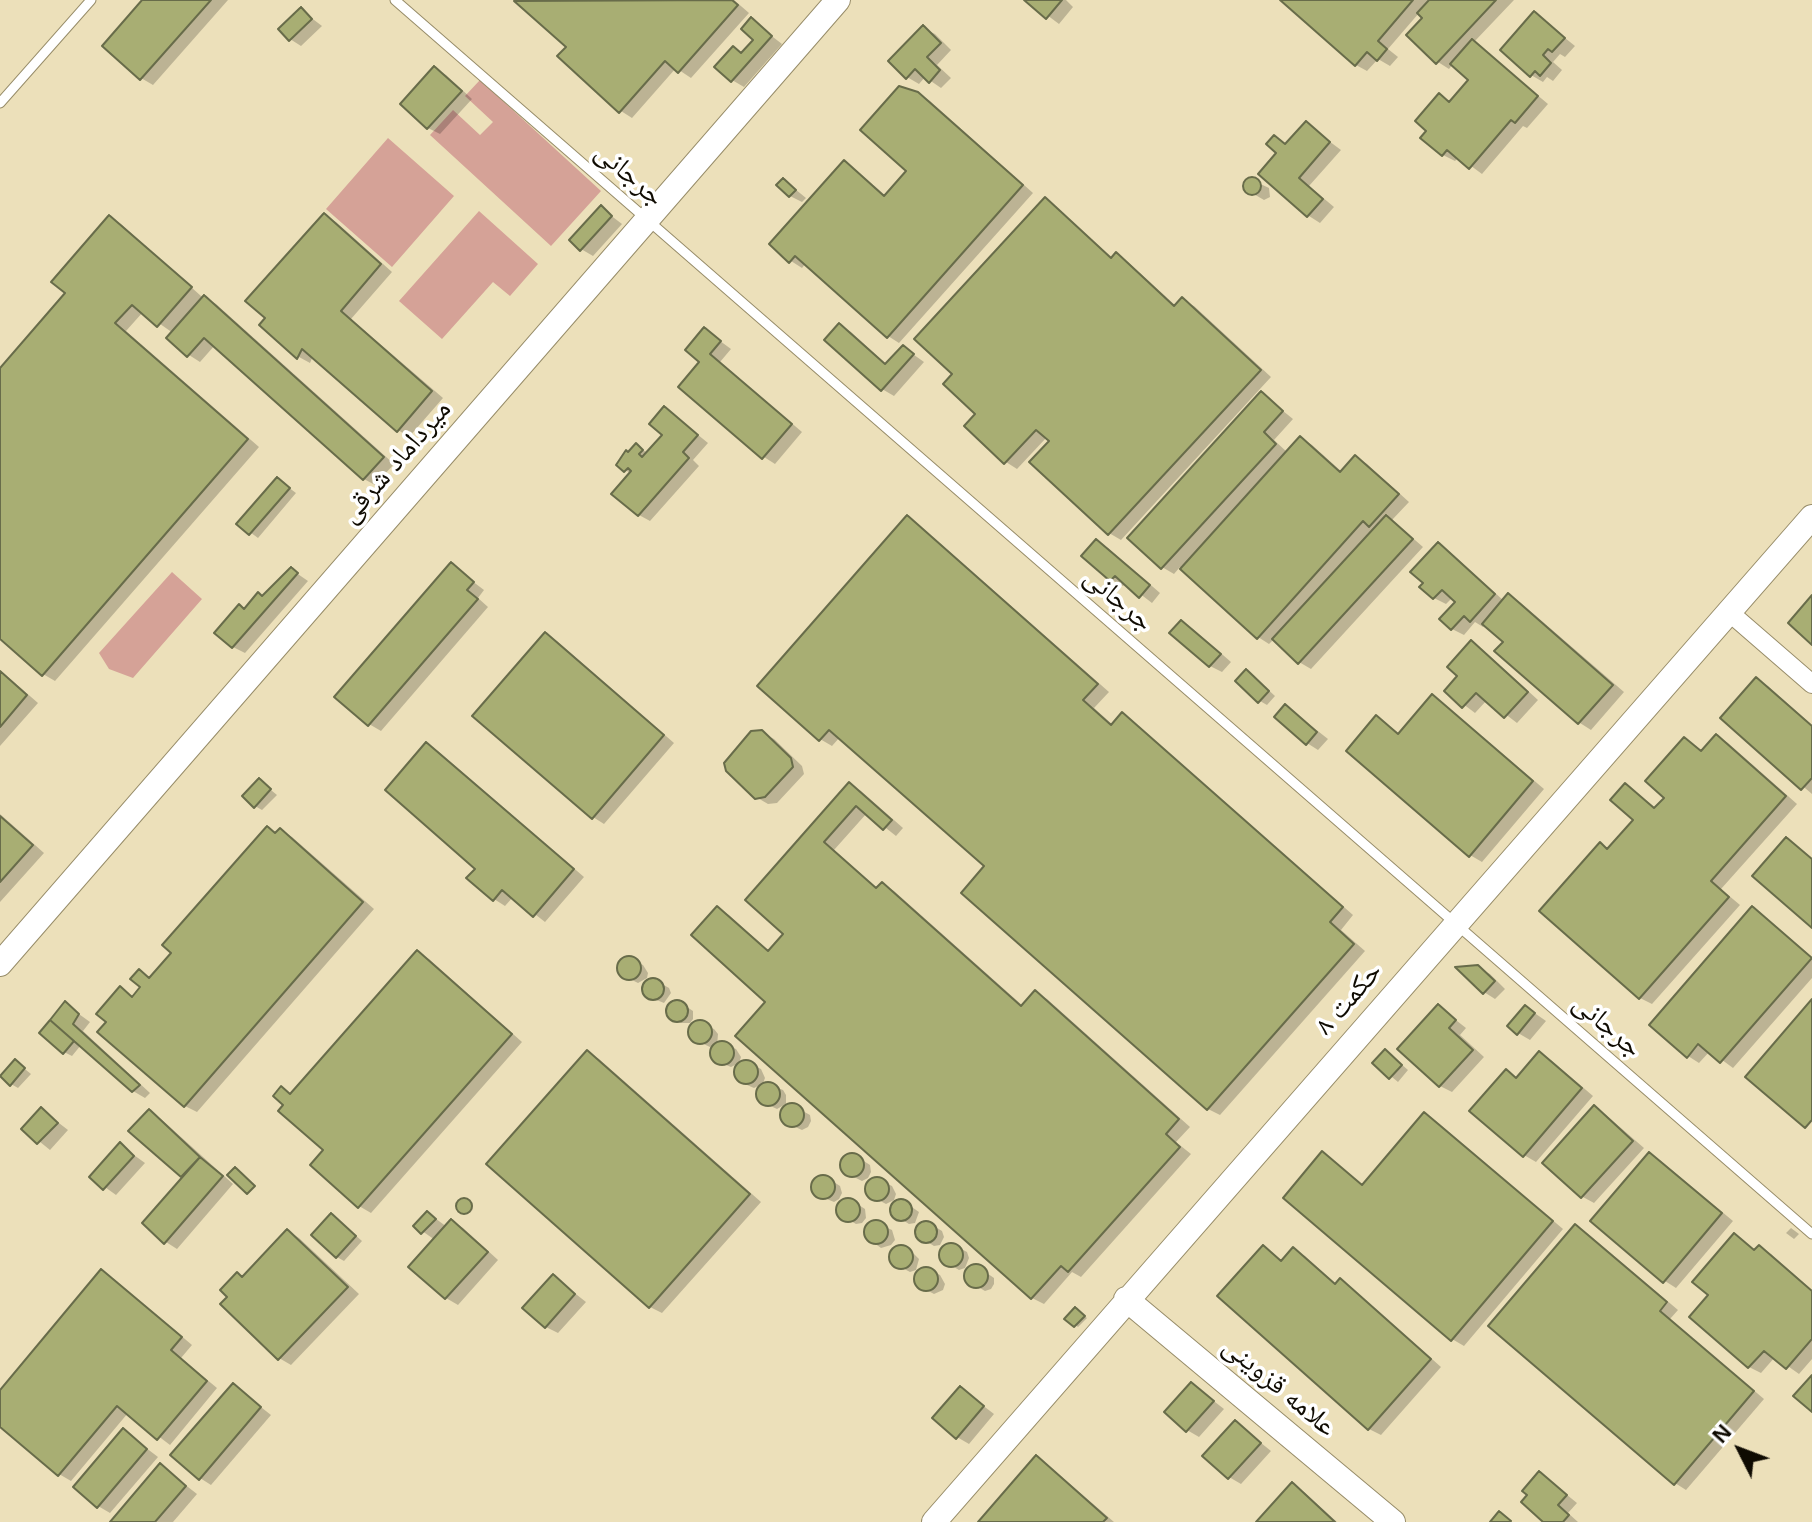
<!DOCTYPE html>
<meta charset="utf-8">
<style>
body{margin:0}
#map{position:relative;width:1812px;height:1522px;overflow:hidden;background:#ece0ba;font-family:Arial,sans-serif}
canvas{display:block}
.north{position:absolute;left:1700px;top:1410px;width:80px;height:80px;-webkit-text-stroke:6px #fff;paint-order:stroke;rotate:312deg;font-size:22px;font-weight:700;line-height:32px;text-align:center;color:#0f0b02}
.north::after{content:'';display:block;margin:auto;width:28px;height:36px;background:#0f0b02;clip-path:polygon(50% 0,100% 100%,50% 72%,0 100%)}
</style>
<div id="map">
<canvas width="1812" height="1522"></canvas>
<div class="north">N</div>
</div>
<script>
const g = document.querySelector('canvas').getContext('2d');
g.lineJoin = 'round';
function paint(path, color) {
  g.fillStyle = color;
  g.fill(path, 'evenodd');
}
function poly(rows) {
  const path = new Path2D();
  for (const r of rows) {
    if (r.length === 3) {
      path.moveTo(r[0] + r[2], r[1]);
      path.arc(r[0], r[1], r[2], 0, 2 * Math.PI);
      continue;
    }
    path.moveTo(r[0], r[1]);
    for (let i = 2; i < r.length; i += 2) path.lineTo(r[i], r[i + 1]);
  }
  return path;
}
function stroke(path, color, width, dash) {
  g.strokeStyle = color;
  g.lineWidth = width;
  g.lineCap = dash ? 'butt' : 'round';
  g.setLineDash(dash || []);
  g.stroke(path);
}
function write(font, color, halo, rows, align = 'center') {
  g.font = font + ' Arial,"Noto Naskh Arabic",sans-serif';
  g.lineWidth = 7;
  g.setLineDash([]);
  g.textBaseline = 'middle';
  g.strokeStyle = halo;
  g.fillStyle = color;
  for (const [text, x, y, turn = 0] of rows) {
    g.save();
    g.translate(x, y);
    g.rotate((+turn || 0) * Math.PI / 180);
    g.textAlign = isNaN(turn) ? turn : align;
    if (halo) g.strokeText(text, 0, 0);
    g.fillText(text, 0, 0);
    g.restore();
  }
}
const green = poly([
 [480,80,601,191,551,246,430,135,453,110,480,135,493,122,465,96],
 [388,138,454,196,392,267,326,209],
 [479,211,538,264,510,296,493,282,442,339,399,301],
 [172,572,202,599,133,678,109,669,99,653]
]);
const shadow = poly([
 [145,0,228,0,153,85,141,78],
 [734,0,749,13,691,78,676,68,632,118,621,111,568,47,517,1],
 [1027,0,1066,0,1073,7,1059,24],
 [1283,0,1514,0,1474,42,1548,104,1527,128,1523,126,1482,174,1459,157,1455,161,1443,155,1429,130,1440,96,1451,102,1471,80,1453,64,1449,69,1438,62,1425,18,1419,13,1388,49,1398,57,1390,66,1378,59,1367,71,1356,65],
 [301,10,322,26,301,46,290,39],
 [1534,13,1575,46,1565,57,1560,54,1553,62,1562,70,1553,81,1547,77,1543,82,1531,75],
 [751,20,782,44,744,87,732,80,743,54,756,40],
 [923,28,935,34,951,50,937,65,951,78,941,88,925,77,919,84,907,77],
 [435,69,446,75,472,99,440,134,428,128,403,104],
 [918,93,930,101,1033,193,899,343,888,336,806,263,802,268,791,261,845,163,856,170,886,196,909,171],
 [1306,124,1341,150,1309,186,1334,207,1320,223,1309,216,1261,174,1279,153,1275,137,1288,145],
 [1250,179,1269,188,1270,197,1264,200,1252,193,1245,186],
 [784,180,806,198,802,202,790,196],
 [1045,200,1056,207,1113,259,1116,255,1128,262,1176,306,1182,300,1194,306,1271,377,1121,540,1109,533,1047,437,1017,469,1006,462,955,374],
 [601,208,622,224,593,256,581,249],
 [324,215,336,222,392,272,351,319,443,398,409,437,398,430,313,356,310,363,299,357,262,325],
 [110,217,121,224,201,296,216,304,394,464,375,485,364,479,215,345,200,362,189,355,173,333,143,312,126,331,259,447,55,681,43,674,0,637,0,371,68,293],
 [839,325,851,332,887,365,903,347,924,362,894,396,882,389],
 [705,330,731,349,720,362,802,432,775,464,764,457,681,387,702,362],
 [1262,394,1293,419,1274,440,1288,453,1301,438,1312,445,1342,472,1356,457,1367,464,1409,502,1392,520,1423,547,1311,669,1299,662,1274,639,1269,644,1258,637,1180,567,1174,574,1162,567],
 [665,408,708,443,693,460,699,466,650,521,639,515,631,474,619,465,636,446,648,453,664,435],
 [284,484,296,493,258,538,239,524],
 [908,518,919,525,1109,692,1094,708,1113,725,1122,715,1134,722,1353,915,1341,930,1365,951,1220,1115,1208,1109,963,893,987,866,840,737,832,746,820,739],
 [1096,541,1108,548,1160,593,1152,603,1126,583,1123,586,1112,580,1084,556],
 [1438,545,1450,552,1504,601,1509,596,1521,603,1624,692,1591,730,1580,723,1497,651,1505,642,1485,624,1483,627,1475,622,1464,635,1452,629,1458,601,1453,597,1446,604,1434,598],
 [451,565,484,590,478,598,488,607,381,731,369,724],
 [292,570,308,581,245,653,233,647,245,610],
 [1181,622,1193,629,1231,662,1222,672,1210,666,1172,633],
 [545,635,557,641,674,743,604,824,593,817],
 [1472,643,1483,650,1538,700,1517,723,1487,700,1475,713,1446,691,1460,676],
 [0,670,38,703,0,746],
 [1253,676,1275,696,1267,705,1260,701],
 [1757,680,1768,686,1812,725,1812,794,1723,718],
 [1432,697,1444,704,1544,789,1482,862,1470,855,1377,717,1400,734],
 [1286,706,1328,739,1318,750,1307,743],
 [761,732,774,739,802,766,804,774,777,803,768,804,756,797],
 [1717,736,1728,743,1797,804,1721,889,1740,905,1652,1004,1640,998,1600,845,1609,850,1636,820,1626,785,1657,809,1667,798,1685,739,1703,752],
 [427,745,438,751,584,877,545,922,513,897,505,906,494,899],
 [260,781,277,795,262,810,255,806],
 [850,785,861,791,903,828,896,836,867,813,834,850,878,889,882,884,894,891,1023,1006,1035,992,1047,999,1190,1127,1176,1142,1191,1154,1081,1277,1072,1272,1044,1304,1032,1298,738,1035,768,1001,718,909,729,915,770,952,786,934,747,899],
 [0,814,44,853,0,902],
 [267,828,277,834,280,831,292,837,374,909,197,1112,185,1106,109,1022,120,989,134,997,143,987,139,971,151,978],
 [1753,909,1764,916,1812,957,1812,978,1733,1068,1710,1051,1699,1063,1688,1056],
 [417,952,429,959,522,1042,371,1213,359,1206,326,1150,286,1105,282,1089,292,1095],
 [628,958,643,965,648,973,647,978,638,983,624,976,620,967,622,961],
 [1477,967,1490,974,1505,989,1495,999,1484,992],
 [655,980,669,988,671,993,664,1003,647,996,644,988,646,983],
 [675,1002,681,1003,693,1011,693,1019,690,1023,681,1023,668,1014,668,1008],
 [65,1004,90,1022,83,1031,150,1093,145,1098,133,1091,81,1045,72,1056,64,1052],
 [1438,1006,1466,1028,1460,1035,1484,1057,1452,1092,1440,1086,1400,1049],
 [1526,1007,1546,1021,1530,1040,1518,1033],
 [699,1023,714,1029,718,1034,717,1046,721,1043,736,1049,741,1057,738,1067,746,1062,761,1069,765,1078,762,1086,767,1084,783,1090,786,1095,786,1104,777,1109,762,1102,758,1096,762,1084,754,1088,747,1085,739,1080,736,1074,737,1064,731,1067,716,1061,712,1055,713,1045,710,1047,695,1040,691,1031,693,1026],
 [1386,1051,1408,1070,1398,1082,1375,1063],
 [587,1052,599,1059,761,1202,662,1313,650,1307,488,1164],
 [1540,1053,1551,1060,1593,1096,1536,1162,1524,1155,1506,1071,1518,1078],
 [15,1061,31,1074,18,1088,11,1084],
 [792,1105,810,1115,811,1121,808,1127,802,1130,784,1122,782,1112],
 [1595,1108,1606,1115,1644,1148,1594,1203,1583,1197,1545,1163],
 [42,1110,68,1130,50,1150,24,1129],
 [149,1112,161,1119,233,1184,177,1249,166,1242,184,1176,131,1130],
 [1425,1114,1436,1121,1563,1229,1464,1346,1452,1339,1323,1154,1364,1186],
 [120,1145,145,1163,116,1195,91,1177],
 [1650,1154,1661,1161,1733,1221,1676,1288,1665,1281,1593,1221],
 [856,1156,870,1165,871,1172,868,1178,862,1181,844,1172,842,1166,846,1157],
 [826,1177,840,1186,842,1193,839,1199,834,1202,815,1194,813,1188,816,1179],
 [877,1179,892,1186,896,1194,894,1200,886,1204,871,1196,867,1190,869,1184],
 [845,1200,851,1200,865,1209,866,1218,862,1223,856,1224,839,1214,840,1204],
 [466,1207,7],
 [903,1201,919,1212,915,1223,909,1224,893,1214,892,1209,898,1202],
 [428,1213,447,1227,452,1221,463,1228,498,1260,458,1305,446,1298,435,1240,415,1226],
 [338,1220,362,1241,344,1261,337,1257],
 [874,1222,892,1230,895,1240,891,1245,881,1248,867,1238,865,1232,868,1226],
 [929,1223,942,1231,944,1237,940,1245,934,1246,918,1236,917,1231,923,1224],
 [1575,1226,1587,1233,1678,1310,1670,1319,1764,1399,1686,1490,1675,1483],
 [1791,1228,1799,1234,1794,1239,1786,1233],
 [288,1231,299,1238,359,1294,291,1365,279,1358,243,1278],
 [1735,1236,1756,1251,1759,1247,1771,1254,1812,1290,1812,1359,1799,1374,1775,1357,1761,1373,1749,1367,1692,1317,1710,1295],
 [952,1244,967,1252,969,1258,965,1268,959,1270,942,1260,941,1250],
 [1264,1247,1283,1261,1293,1250,1305,1256,1337,1285,1341,1281,1352,1288,1441,1367,1381,1435,1369,1429],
 [896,1249,906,1249,914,1254,919,1259,916,1270,910,1272,893,1263,892,1253],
 [972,1267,978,1267,994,1278,994,1284,991,1289,985,1291,968,1281,967,1272],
 [926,1268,940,1275,945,1284,943,1290,934,1294,919,1286,916,1277,920,1271],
 [102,1272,114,1279,192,1345,181,1358,217,1388,170,1445,128,1413,71,1481,59,1474,0,1424,0,1393],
 [553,1276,586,1302,558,1333,546,1327],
 [1078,1311,1087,1318,1078,1327,1067,1318],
 [1192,1384,1224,1409,1199,1437,1187,1430],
 [233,1385,271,1415,211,1485,200,1478],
 [960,1388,994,1414,969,1444,957,1437],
 [1235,1422,1271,1451,1241,1484,1229,1477],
 [124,1431,158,1457,110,1513,98,1506],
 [1037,1458,1048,1465,1114,1522,981,1522],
 [161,1466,197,1494,173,1522,113,1522],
 [1540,1473,1577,1503,1568,1513,1578,1522,1546,1522],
 [1292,1485,1304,1492,1337,1522,1258,1522]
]);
const building = poly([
 [142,0,211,0,140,80,102,46,142,0],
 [732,0,738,5,678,73,665,61,619,113,557,56,566,47,514,1,732,0],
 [1024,0,1062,0,1046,19,1024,0],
 [1280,0,1413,0,1378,41,1387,49,1377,61,1367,52,1355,66,1280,0],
 [1429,0,1496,0,1436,64,1406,35,1422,18,1417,13,1429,0],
 [301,7,312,19,289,41,278,29,301,7],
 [1534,11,1565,38,1552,52,1548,49,1543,55,1551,63,1540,76,1535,71,1530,77,1500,50,1534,11],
 [751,17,772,36,731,82,714,67,733,46,741,53,753,40,741,29,751,17],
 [923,25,941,43,927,57,940,70,929,83,915,69,906,79,888,61,923,25],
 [1472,39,1538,96,1515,123,1511,120,1469,169,1447,150,1442,156,1420,138,1426,131,1415,121,1439,93,1449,102,1468,80,1450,64,1472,39],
 [434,66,462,91,427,129,400,104,434,66],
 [899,86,918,92,1023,185,887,338,795,256,789,263,769,244,844,160,884,196,906,171,860,130,899,86],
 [1306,121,1330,142,1299,178,1323,199,1307,217,1258,174,1276,153,1266,144,1274,135,1285,144,1306,121],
 [1252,186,9],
 [783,178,796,190,789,197,776,185,783,178],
 [1045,197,1111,258,1116,252,1174,306,1182,297,1261,370,1108,535,1029,462,1049,441,1036,430,1004,464,964,426,975,414,943,384,952,374,914,339,1045,197],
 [601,205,612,216,580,251,569,240,601,205],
 [324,213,381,264,341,311,432,391,397,432,302,349,297,359,259,325,265,318,245,301,324,213],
 [109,215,192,287,157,327,132,305,115,323,248,439,42,676,0,639,0,368,65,293,51,282,109,215],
 [204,295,384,457,363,480,204,338,187,357,166,338,204,295],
 [839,323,885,364,903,345,914,354,881,391,824,340,839,323],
 [704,327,721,341,710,354,792,424,762,459,678,387,699,362,685,350,704,327],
 [1261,391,1283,411,1264,432,1276,444,1161,569,1127,538,1261,391],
 [664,406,698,435,683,452,689,458,638,516,611,494,631,471,628,468,624,472,616,465,626,450,628,452,636,443,643,450,639,454,642,457,662,435,649,424,664,406],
 [1300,436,1340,472,1355,455,1399,494,1369,527,1363,521,1257,639,1180,569,1300,436],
 [277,477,290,488,249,535,236,524,277,477],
 [907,515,1098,684,1083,700,1111,725,1122,712,1343,907,1330,922,1354,944,1207,1110,961,893,984,866,829,730,819,741,757,686,907,515],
 [1386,515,1413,539,1298,664,1272,639,1386,515],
 [1096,539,1150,585,1139,598,1115,576,1110,581,1081,556,1096,539],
 [1438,542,1495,594,1470,622,1464,616,1451,630,1439,619,1455,602,1442,590,1433,599,1419,587,1423,583,1410,572,1438,542],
 [451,562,474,582,467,590,478,599,368,726,334,697,451,562],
 [291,567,298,573,232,648,214,633,239,604,244,609,258,592,262,596,291,567],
 [1508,593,1613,685,1578,724,1494,651,1503,642,1482,624,1508,593],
 [1812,595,1812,645,1788,623,1812,595],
 [1181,620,1221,654,1209,667,1169,633,1181,620],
 [545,632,664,735,592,819,472,716,545,632],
 [1471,640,1528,692,1504,718,1476,693,1462,708,1444,691,1457,676,1447,667,1471,640],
 [1246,669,1269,691,1258,703,1235,681,1246,669],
 [0,671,27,695,0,727,0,671],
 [1756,677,1812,726,1812,778,1801,790,1720,718,1756,677],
 [1432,694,1533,781,1469,857,1346,751,1376,715,1398,734,1432,694],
 [1285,704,1317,732,1306,745,1274,717,1285,704],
 [762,730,791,758,793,767,765,797,755,799,726,771,724,763,751,731,762,730],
 [1716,734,1786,796,1711,881,1729,897,1639,999,1539,911,1600,842,1607,849,1633,820,1610,800,1625,783,1654,808,1664,798,1645,781,1684,737,1701,751,1716,734],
 [426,742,574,869,533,917,502,890,493,901,466,878,475,869,385,790,426,742],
 [259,778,271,789,254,808,242,796,259,778],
 [849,782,892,820,883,830,856,806,824,842,876,888,882,882,1021,1006,1035,990,1179,1119,1166,1134,1180,1147,1068,1272,1061,1266,1031,1299,735,1036,765,1002,691,935,717,906,768,951,783,934,745,900,849,782],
 [0,816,33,845,0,882,0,816],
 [267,826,275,833,280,828,363,902,184,1107,97,1032,106,1022,96,1014,120,986,132,997,140,987,130,979,139,969,149,978,171,953,162,945,267,826],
 [1786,837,1812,859,1812,928,1752,876,1786,837],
 [1752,906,1812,958,1720,1063,1698,1044,1687,1058,1649,1025,1752,906],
 [417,950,512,1034,358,1208,310,1165,323,1150,278,1111,283,1105,273,1096,281,1086,290,1094,417,950],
 [629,968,12],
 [1478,965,1495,981,1483,994,1455,967,1478,965],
 [653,989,11],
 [1812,999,1812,1120,1805,1128,1745,1077,1812,999],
 [677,1011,11],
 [65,1001,79,1014,73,1024,140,1085,132,1092,50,1020,65,1001],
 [1438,1004,1456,1020,1449,1028,1473,1050,1439,1087,1397,1049,1438,1004],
 [1525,1005,1535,1013,1517,1035,1507,1026,1525,1005],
 [50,1020,74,1041,63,1054,39,1033,50,1020],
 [700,1032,12],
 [722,1053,12],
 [1385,1049,1402,1065,1389,1079,1372,1063,1385,1049],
 [587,1050,750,1194,649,1308,486,1164,587,1050],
 [1539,1051,1582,1088,1523,1157,1469,1111,1506,1069,1516,1078,1539,1051],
 [15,1059,25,1068,10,1086,0,1076,15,1059],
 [746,1072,12],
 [768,1094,12],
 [792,1115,12],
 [1594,1105,1633,1141,1581,1198,1542,1163,1594,1105],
 [41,1107,58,1123,37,1144,21,1129,41,1107],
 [149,1109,200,1157,181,1177,128,1131,149,1109],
 [1424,1112,1553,1221,1451,1341,1283,1198,1322,1151,1362,1185,1424,1112],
 [120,1142,134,1156,103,1190,89,1177,120,1142],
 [1649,1152,1722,1213,1663,1283,1590,1221,1649,1152],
 [852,1165,12],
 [200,1157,223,1176,164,1244,142,1223,200,1157],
 [235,1167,255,1186,247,1194,227,1175,235,1167],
 [823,1187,12],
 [877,1189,12],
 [464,1206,8],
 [848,1210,12],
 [901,1210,11],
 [427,1211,436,1219,421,1234,413,1226,427,1211],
 [331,1213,356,1236,336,1258,311,1235,331,1213],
 [451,1219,488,1252,445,1299,408,1267,451,1219],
 [876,1232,12],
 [926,1232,11],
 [1575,1224,1667,1302,1660,1311,1754,1391,1674,1485,1488,1326,1575,1224],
 [287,1229,348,1287,278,1360,220,1304,227,1297,220,1290,237,1272,242,1277,287,1229],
 [1734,1233,1754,1250,1759,1245,1812,1291,1812,1339,1786,1369,1764,1351,1748,1368,1689,1317,1708,1295,1692,1282,1734,1233],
 [951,1255,12],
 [1263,1245,1281,1261,1293,1247,1335,1284,1340,1278,1431,1359,1368,1430,1217,1296,1263,1245],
 [901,1257,12],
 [976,1276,12],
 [926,1279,12],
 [101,1269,182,1337,171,1350,207,1381,157,1440,117,1406,58,1476,0,1427,0,1390,101,1269],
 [553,1274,575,1294,545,1328,522,1308,553,1274],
 [1075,1307,1085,1316,1074,1327,1064,1319,1075,1307],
 [1812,1375,1812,1412,1793,1396,1812,1375],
 [1191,1382,1214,1401,1186,1432,1164,1412,1191,1382],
 [233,1383,261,1407,199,1480,170,1455,233,1383],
 [960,1386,984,1406,956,1439,932,1418,960,1386],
 [1235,1420,1261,1443,1228,1479,1202,1456,1235,1420],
 [123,1428,147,1449,97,1508,73,1487,123,1428],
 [1036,1455,1107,1518,1103,1522,978,1522,1036,1455],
 [160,1463,186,1486,155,1522,110,1522,160,1463],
 [1539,1471,1567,1495,1558,1505,1569,1515,1563,1522,1543,1522,1521,1502,1527,1495,1522,1491,1539,1471],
 [1292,1482,1335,1522,1256,1522,1292,1482],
 [1499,1511,1511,1521,1510,1522,1490,1522,1499,1511]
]);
const service = poly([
 [395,0,1812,1234],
 [0,103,91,0]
]);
const minor = poly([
 [1729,612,1812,684]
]);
const tertiary = poly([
 [0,964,838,0],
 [1126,1299,1393,1522],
 [934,1522,1812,517]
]);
const streetNames = [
 ["جرجانی",629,175,41],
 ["میرداماد شرقی",396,462,-49],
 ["جرجانی",1118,600,41],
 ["حکمت ۸",1349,999,-49],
 ["جرجانی",1607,1026,41],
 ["علامه قزوینی",1279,1387,40]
];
paint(green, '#d5a297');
paint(shadow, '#0003');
paint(building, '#a8ae73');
stroke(building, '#686c4a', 2);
stroke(service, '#978c69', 11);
stroke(minor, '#978c69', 20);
stroke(tertiary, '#978c69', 26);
stroke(service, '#fff', 9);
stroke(minor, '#fff', 18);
stroke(tertiary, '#fff', 24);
write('28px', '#0f0b02', '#fff', streetNames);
</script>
